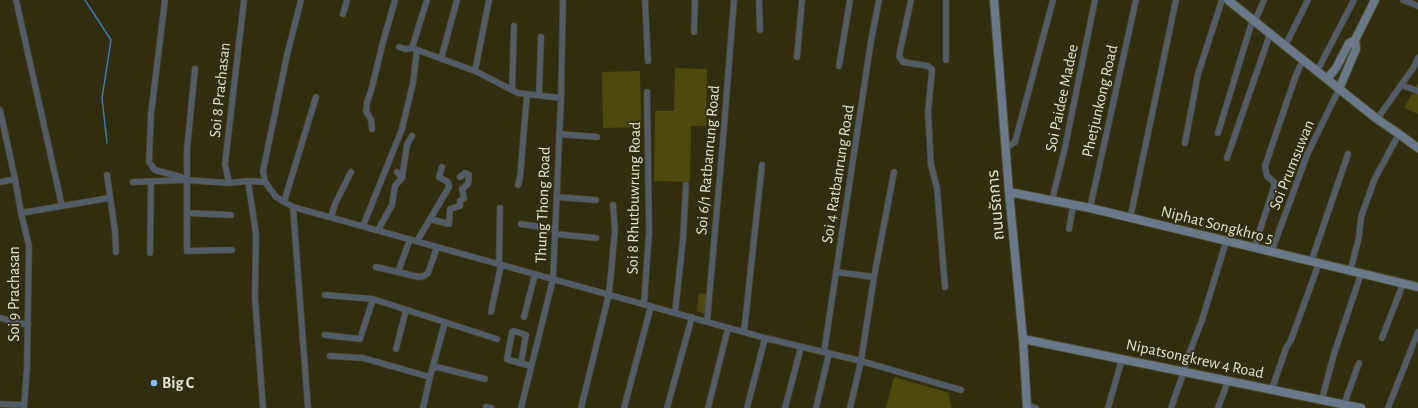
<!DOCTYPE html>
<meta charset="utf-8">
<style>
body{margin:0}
canvas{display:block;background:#302e0e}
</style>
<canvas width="1418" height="408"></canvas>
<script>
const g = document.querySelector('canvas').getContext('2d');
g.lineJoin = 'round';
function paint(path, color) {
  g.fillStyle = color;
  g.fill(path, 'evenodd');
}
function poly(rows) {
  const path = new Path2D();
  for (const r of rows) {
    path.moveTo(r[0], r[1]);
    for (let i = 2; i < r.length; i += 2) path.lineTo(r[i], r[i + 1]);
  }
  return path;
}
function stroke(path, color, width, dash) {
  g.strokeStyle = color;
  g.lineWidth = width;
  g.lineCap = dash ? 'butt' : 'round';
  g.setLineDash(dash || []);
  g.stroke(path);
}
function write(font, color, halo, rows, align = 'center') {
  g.font = font + ' "Alegreya Sans","Noto Sans Thai",sans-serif';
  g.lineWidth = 3.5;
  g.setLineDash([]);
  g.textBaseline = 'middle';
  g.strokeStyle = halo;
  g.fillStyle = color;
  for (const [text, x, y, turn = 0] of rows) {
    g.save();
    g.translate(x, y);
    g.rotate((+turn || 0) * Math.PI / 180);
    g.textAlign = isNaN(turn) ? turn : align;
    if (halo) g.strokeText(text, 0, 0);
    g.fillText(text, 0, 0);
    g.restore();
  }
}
const green = poly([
 [675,68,707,69,706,126,691,126,690,182,654,181,655,111,674,111],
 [640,71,641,127,603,128,602,72],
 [1418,83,1418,114,1404,108],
 [699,293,708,295,706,315,697,311],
 [894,377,949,393,951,408,886,408]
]);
const stream = poly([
 [85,0,111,40,102,98,107,143]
]);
const street = poly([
 [16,0,62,206],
 [165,0,151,114,149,162,155,170,181,177,186,180],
 [301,0,287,55,263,171,265,182,276,197,293,207,765,338,861,361,961,390],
 [645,0,648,61],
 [759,0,760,30],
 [911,0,899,56,903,62,928,66,932,69,932,71,928,112,931,165,937,188,945,287],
 [946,0,946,60],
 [1403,0,1418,6],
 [343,14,347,0],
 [694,32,695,0],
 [1285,46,1308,0],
 [399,47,405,49,412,48,475,71,518,93,561,98],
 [412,48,427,0],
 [797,57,802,0],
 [441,59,457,0],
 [839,66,850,0],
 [195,69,187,149,187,251,232,250],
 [475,71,489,0],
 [1317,71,1354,0],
 [1401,85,1418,91],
 [512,90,514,26],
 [539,95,541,37],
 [0,110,15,179,21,213,29,246,27,367,24,408],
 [1377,119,1414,67,1418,58],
 [372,129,371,120,366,111,367,102,371,91,383,42,395,0],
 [1218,133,1251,25,1255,21,1264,0],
 [559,134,597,137],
 [1185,143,1198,74,1222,0],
 [1006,148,1015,142,1053,0],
 [1227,158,1270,34],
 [397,172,402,178,407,145,412,136],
 [107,175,115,231,116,252],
 [248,181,256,234,255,298,263,408],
 [0,182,15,179],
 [133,182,186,180,229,183,248,181,265,182],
 [229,183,225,164,244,0],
 [518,185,520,178,527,94],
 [557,197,596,200],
 [1052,200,1064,152,1095,0],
 [284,202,316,97],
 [293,207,308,408],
 [1090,208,1136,0],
 [21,213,109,198],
 [187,213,231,215],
 [331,217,335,204,351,172],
 [430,219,449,224,450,209,460,206,460,201,464,198,462,189,468,184,469,175,465,173,460,177],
 [1130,219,1176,0],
 [521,224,555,229],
 [363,226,402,129,413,83,417,50],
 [1069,229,1073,206],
 [378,230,392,205,395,186,402,178],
 [555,234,596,238],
 [410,239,398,272,410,275,419,277,424,276,428,273,437,247],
 [417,241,449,187,448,182,439,177,442,167],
 [1254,248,1274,187,1274,182,1267,176,1265,166,1296,75,1303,60],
 [150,253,151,182],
 [1271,253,1307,155,1339,89],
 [1311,262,1348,154],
 [499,264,500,208],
 [376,267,398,272],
 [836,272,874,277],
 [1350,272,1359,237,1361,217,1375,178,1399,134],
 [325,295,373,299,497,339],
 [644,304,649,232,647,92],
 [491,312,501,265],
 [675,313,683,239,686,185],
 [524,317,535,274],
 [0,318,28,325],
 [707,322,723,140,734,0],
 [744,332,762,165],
 [325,335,360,339,373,299],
 [1382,338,1403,284],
 [396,349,406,310],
 [824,352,871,41,879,0],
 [330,356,363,358,430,377],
 [521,363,526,335,514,331,512,332,507,359,509,360,531,366],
 [433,366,485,379],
 [1272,389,1286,348,1291,340,1319,263],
 [1322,399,1334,354,1361,274],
 [0,404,24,405],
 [1344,404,1359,363],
 [1027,405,1036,408],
 [486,407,491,408],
 [423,408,430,377,445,322],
 [521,408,553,279,561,98,563,0],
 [581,408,609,294,615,230,613,205],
 [624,408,651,306],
 [667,408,692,317],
 [708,408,728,328],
 [747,408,765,338],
 [785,408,801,347],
 [816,408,829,353],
 [850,408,861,361,874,277,894,172],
 [1108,408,1122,359],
 [1171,408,1184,371,1186,362,1202,320,1226,242],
 [1218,408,1228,381],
 [1388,408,1418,332]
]);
const secondary = poly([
 [994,0,1009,192,1023,339,1027,408],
 [1228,0,1377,119,1399,134,1418,148],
 [1327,79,1336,68,1349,43,1355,40],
 [1339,89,1356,49,1355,40,1375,0],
 [1009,192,1090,208,1418,287],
 [1023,339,1361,408]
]);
const markers = [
 [154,383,4,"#82bcfa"]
];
const streetNames = [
 ["Soi 8 Prachasan",220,90,-84],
 ["Soi Paidee Madee",1062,98,-78],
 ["Phetjunkong Road",1100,101,-77],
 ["Soi 6/1 Ratbanrung Road",708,160,-85],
 ["Soi Prumsuwan",1292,165,-68],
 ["Soi 4 Ratbanrung Road",838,174,-81],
 ["Soi 8 Rhutbuwrung Road",634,198,-89],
 ["Thung Thong Road",543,205,-88],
 ["ถนนรัถการ",996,205,-95],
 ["Niphat Songkhro 5",1217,225,14],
 ["Soi 9 Prachasan",14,294,-90],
 ["Nipatsongkrew 4 Road",1195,359,12]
];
const poiNames = [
 ["Big C",162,383]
];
paint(green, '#4e4a0d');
stroke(stream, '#3e79b5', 1.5);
stroke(street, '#4d4b2d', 7);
stroke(secondary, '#4d4b2d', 10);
stroke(street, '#535d69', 5.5);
stroke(secondary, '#69798a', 8);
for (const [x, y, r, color] of markers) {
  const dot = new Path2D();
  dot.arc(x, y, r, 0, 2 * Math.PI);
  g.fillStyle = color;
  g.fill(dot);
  stroke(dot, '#302e0e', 1.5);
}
write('16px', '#e3e2d0', '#302e0e', streetNames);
write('bold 16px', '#e3e2d0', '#302e0e', poiNames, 'left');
</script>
